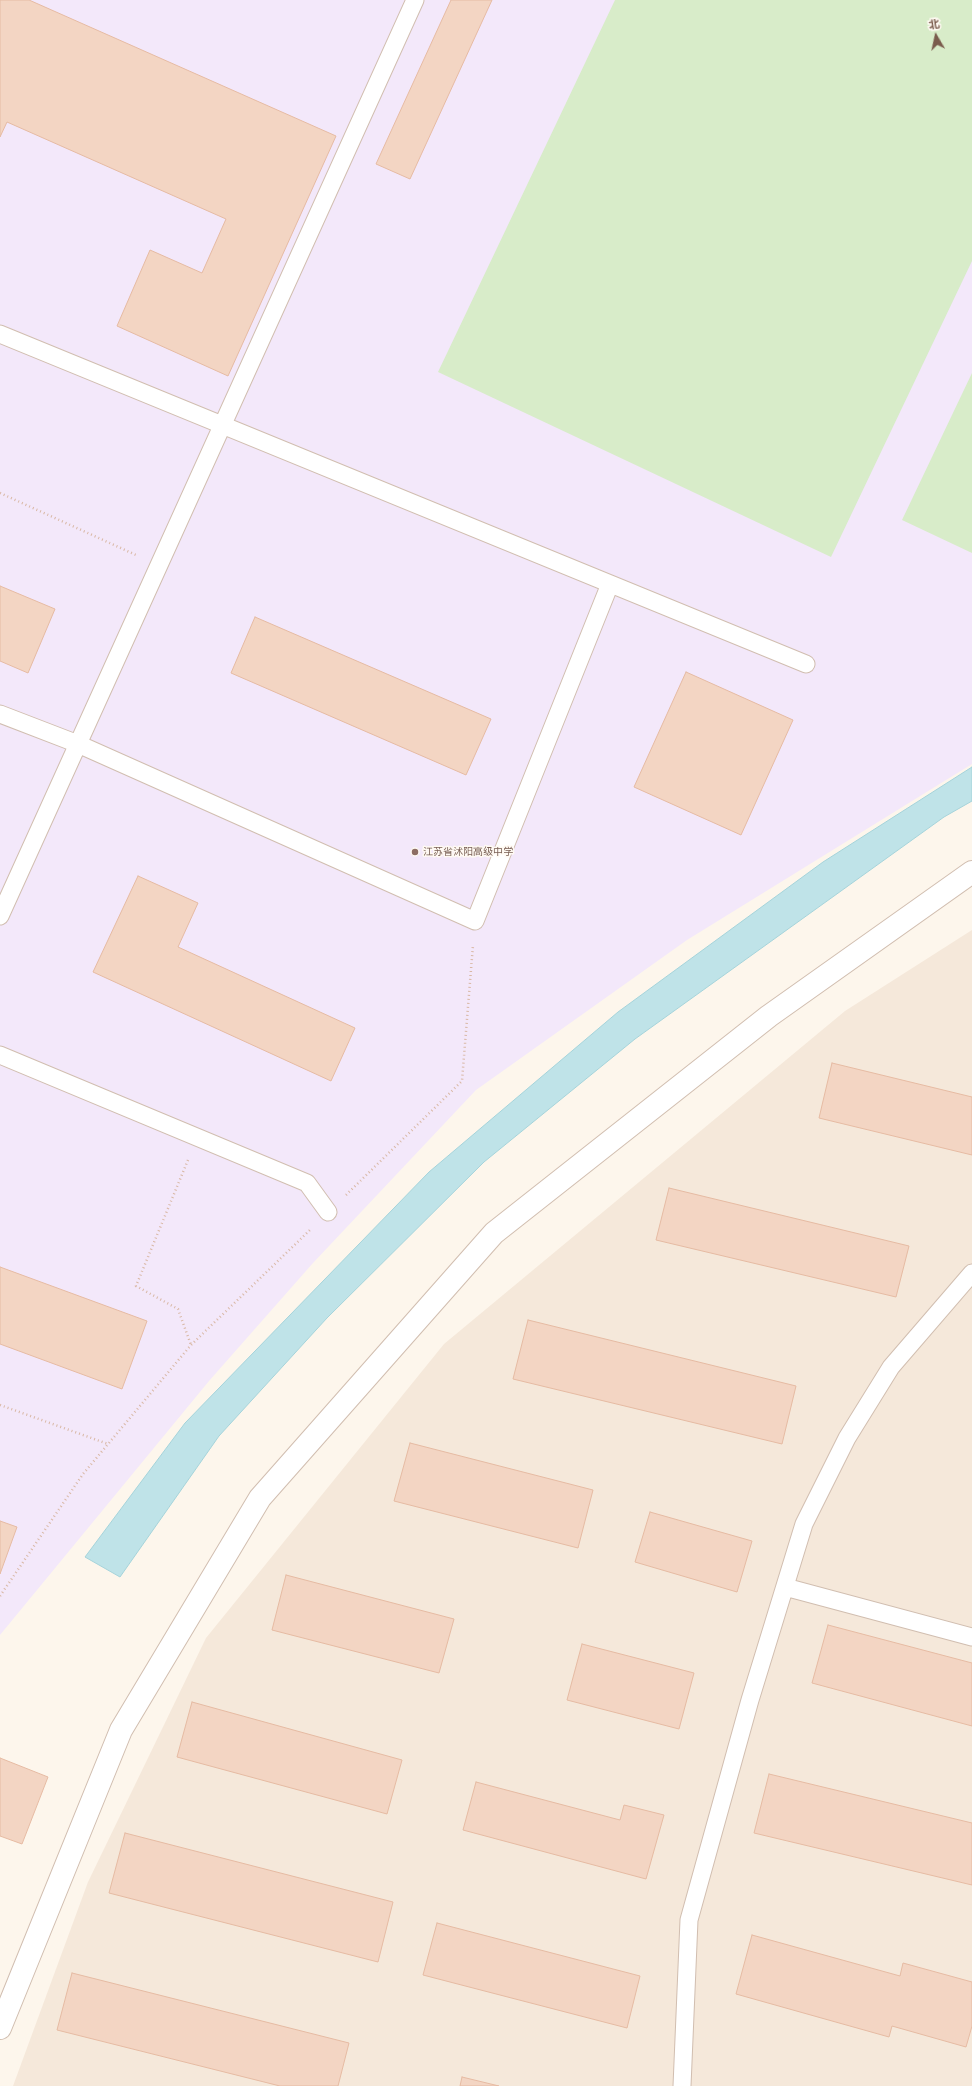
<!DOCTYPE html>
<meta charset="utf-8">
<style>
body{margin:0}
#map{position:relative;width:972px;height:2086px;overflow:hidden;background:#fdf6ec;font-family:Lato,"Noto Sans SC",sans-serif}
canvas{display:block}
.north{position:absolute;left:916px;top:16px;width:40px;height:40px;-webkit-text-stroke:3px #fffaf3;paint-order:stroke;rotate:351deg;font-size:11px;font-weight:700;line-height:16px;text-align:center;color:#7a5c4d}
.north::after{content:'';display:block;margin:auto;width:14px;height:18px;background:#7a5c4d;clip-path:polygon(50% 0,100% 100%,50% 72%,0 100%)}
</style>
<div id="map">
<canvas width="972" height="2086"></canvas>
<div class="north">北</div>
</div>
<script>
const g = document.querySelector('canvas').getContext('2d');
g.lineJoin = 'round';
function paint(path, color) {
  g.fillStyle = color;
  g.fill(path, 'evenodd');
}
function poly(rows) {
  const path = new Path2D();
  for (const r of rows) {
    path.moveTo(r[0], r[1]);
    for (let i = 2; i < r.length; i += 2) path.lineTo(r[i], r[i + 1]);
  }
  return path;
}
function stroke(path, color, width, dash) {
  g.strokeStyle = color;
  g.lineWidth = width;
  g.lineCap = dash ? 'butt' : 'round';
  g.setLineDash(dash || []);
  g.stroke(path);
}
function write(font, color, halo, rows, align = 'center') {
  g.font = font + ' Lato,"Noto Sans SC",sans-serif';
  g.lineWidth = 3;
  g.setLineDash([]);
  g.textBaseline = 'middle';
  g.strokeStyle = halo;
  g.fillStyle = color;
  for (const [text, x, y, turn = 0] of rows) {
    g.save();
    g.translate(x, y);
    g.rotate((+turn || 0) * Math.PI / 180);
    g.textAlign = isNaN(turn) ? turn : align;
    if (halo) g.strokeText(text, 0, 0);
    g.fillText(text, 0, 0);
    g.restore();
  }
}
const residential = poly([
 [972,930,972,2086,13,2086,88,1882,206,1638,444,1344,845,1011]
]);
const education = poly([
 [0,0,972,0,972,764,687,940,476,1090,313,1263,209,1381,0,1635]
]);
const green = poly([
 [615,0,972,0,972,261,831,557,438,372],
 [972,373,972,553,902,520]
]);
const water = poly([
 [972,767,972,801,944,817,635,1039,484,1162,327,1318,219,1436,120,1577,85,1557,185,1423,429,1172,618,1012,823,862,972,767]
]);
const building = poly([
 [0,0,29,0,336,136,228,376,117,326,150,250,202,273,226,219,7,122,0,137,0,0],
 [451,0,492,0,410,179,376,164,451,0],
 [0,586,55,609,28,673,0,661,0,586],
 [255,617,491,719,466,775,231,673,255,617],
 [686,672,793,720,741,835,634,787,686,672],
 [138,876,198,903,178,947,355,1028,331,1081,93,972,138,876],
 [832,1063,972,1097,972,1155,819,1118,832,1063],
 [669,1188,909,1246,896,1297,656,1240,669,1188],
 [0,1267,147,1321,122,1389,0,1344,0,1267],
 [528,1320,796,1386,782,1444,513,1379,528,1320],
 [410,1443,593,1490,578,1548,394,1501,410,1443],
 [650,1512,752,1541,737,1592,635,1562,650,1512],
 [0,1521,17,1527,0,1574,0,1521],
 [286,1575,454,1619,439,1673,272,1630,286,1575],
 [828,1625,972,1663,972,1726,812,1683,828,1625],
 [582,1644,694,1673,679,1729,567,1700,582,1644],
 [192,1702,402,1760,387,1814,177,1757,192,1702],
 [0,1758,48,1777,22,1844,0,1836,0,1758],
 [769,1774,972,1823,972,1885,754,1833,769,1774],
 [476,1782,620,1820,624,1805,664,1815,646,1879,463,1830,476,1782],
 [125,1833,393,1902,378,1962,109,1893,125,1833],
 [437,1923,640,1976,627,2028,423,1975,437,1923],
 [752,1935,900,1976,903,1963,972,1982,972,2026,966,2047,892,2026,889,2037,736,1994,752,1935],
 [72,1973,349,2043,338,2086,280,2086,57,2030,72,1973],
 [462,2077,499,2086,460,2086,462,2077]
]);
const path = poly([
 [0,493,136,555],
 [188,1160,136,1286,178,1309,191,1345],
 [346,1195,462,1081,473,945],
 [0,1405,108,1444],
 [0,1596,83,1474,191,1345,311,1229]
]);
const lane = poly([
 [0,334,806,664],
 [0,714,78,744,475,921,610,584],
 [0,916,415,0],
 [0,1055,307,1183,328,1212],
 [785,1587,972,1637],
 [682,2086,689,1920,750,1700,804,1524,847,1438,891,1367,972,1273]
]);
const street = poly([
 [0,2028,121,1730,260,1498,494,1233,769,1016,972,872]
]);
const markers = [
 [415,852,4,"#8d6e63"]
];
const educationNames = [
 ["江苏省沭阳高级中学",423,852]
];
paint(residential, '#f5e8da');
paint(education, '#f3e8fa');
paint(green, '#d8ecc9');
paint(water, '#bfe3e8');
stroke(water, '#a5d3da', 1);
paint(building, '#f3d5c3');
stroke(building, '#e6bba3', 1);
stroke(lane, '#d1beb0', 19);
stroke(street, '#d1beb0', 24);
stroke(path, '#d9b8a5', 2.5, [1, 3]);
stroke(lane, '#fff', 17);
stroke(street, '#fff', 22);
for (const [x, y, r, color] of markers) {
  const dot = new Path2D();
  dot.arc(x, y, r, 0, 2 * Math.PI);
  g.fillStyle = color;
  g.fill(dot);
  stroke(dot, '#fffaf3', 1.5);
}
write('10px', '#785e54', '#fffaf3', educationNames, 'left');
</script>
